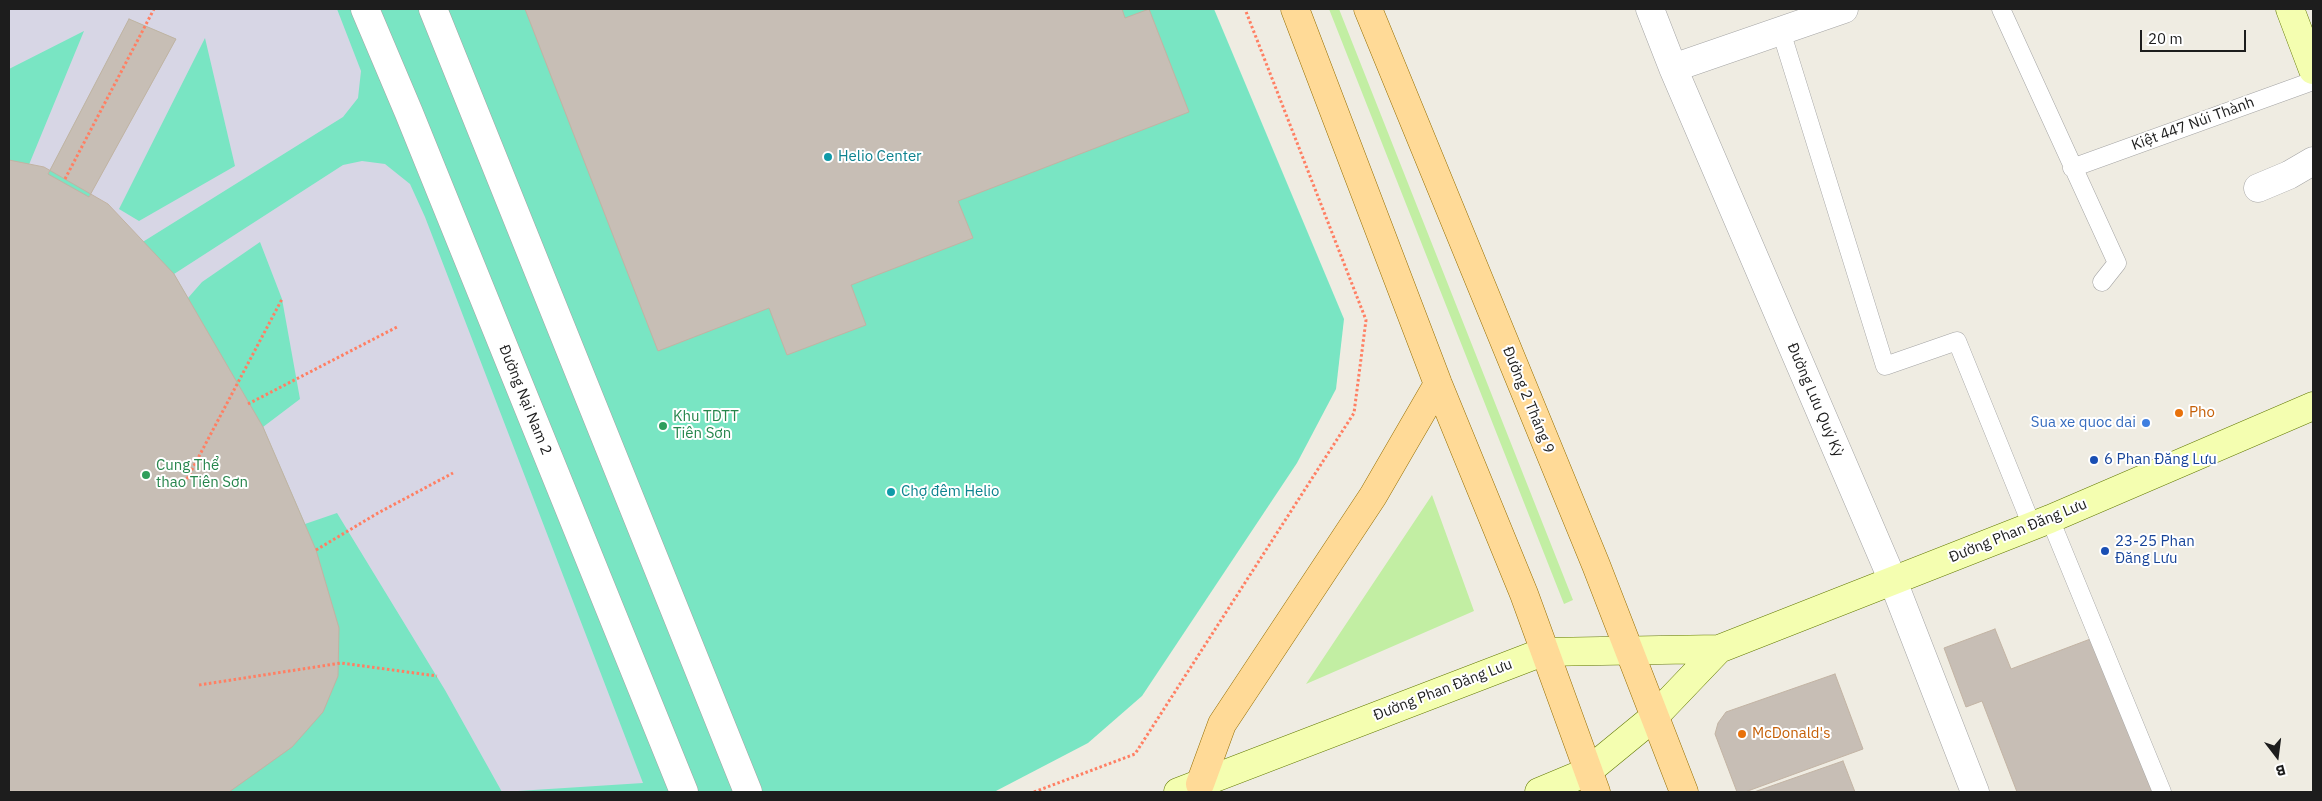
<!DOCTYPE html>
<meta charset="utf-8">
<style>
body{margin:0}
#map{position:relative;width:2322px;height:801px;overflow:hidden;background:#efece2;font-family:"IBM Plex Sans",sans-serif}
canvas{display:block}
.frame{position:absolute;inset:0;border:10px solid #1d1d1d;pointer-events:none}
.north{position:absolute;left:2252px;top:731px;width:50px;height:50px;-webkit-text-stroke:4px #fff;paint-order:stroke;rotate:165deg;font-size:14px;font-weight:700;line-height:20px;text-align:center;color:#1d1d1d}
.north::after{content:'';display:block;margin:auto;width:18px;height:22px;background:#1d1d1d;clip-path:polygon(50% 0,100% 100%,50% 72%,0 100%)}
.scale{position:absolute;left:2140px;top:30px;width:106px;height:22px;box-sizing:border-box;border:2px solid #1d1d1d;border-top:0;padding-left:6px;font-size:15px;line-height:18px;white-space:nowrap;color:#1d1d1d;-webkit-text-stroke:4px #fff;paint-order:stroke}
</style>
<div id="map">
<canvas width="2322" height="801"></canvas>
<div class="frame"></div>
<div class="north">B</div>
<div class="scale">20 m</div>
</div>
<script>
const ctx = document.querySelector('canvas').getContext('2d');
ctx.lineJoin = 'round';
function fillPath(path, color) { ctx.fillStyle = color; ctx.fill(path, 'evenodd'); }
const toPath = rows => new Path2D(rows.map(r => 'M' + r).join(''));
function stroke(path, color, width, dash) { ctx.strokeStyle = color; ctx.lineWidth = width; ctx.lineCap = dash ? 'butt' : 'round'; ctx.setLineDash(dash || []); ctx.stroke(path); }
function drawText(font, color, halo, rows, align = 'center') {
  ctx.font = font + ' "IBM Plex Sans",sans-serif'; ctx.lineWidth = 4; ctx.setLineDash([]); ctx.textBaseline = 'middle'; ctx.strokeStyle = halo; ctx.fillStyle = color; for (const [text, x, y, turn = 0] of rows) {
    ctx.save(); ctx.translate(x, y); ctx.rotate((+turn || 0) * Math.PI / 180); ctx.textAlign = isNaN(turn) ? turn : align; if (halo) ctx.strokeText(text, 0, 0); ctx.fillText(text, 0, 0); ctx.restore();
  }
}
fillPath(toPath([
 [1329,9,1339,9,1573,600,1564,604],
 [1432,495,1474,611,1306,684]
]), '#c2eea3');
fillPath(toPath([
 [9,9,1214,9,1344,319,1336,389,1297,463,1142,696,1088,743,994,792,9,792]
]), '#79e5c3');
fillPath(toPath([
 [9,9,337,9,361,71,358,98,343,117,133,248,86,202,176,39,129,19,48,174,28,167,84,31,9,69],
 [205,38,235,166,139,221,119,209],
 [362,161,385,164,410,184,425,217,643,783,502,792,445,690,337,513,305,524,263,427,300,399,282,299,260,242,202,282,188,298,174,274,343,165]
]), '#d7d6e5');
const building = toPath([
 [525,9,1122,9,1125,18,1149,9,1189,112,958,201,973,238,851,285,866,325,787,355,769,308,658,351,525,9],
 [129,19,176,39,89,197,48,174,129,19],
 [9,160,44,167,108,204,174,274,263,427,316,550,339,628,338,676,323,712,292,747,229,792,9,792,9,160],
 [1995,629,2011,669,2093,638,2152,792,2017,792,1982,701,1966,707,1944,648,1995,629],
 [1835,674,1863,749,1745,792,1737,792,1715,734,1718,723,1726,712,1835,674],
 [1843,761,1855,792,1754,792,1843,761]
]);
fillPath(building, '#c7beb5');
stroke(building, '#c2b3a3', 1);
const lane = toPath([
 [2001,9,2117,263,2102,282],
 [1781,31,1885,366,1957,341,2032,526],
 [2072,168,2313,81],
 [2050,519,2162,792]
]);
const street = toPath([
 [365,9,409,113,684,792],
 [433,9,748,792],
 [1650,9,1673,68,1893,581,1975,792],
 [1673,68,1844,9],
 [2258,188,2289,175,2313,161]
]);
const secondary = toPath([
 [2290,9,2313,70],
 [1178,792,1543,652,1719,649,2050,519,2313,406],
 [1539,792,1587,772,1654,717,1719,649]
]);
const primary = toPath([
 [1295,9,1438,384,1524,594,1596,792],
 [1368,9,1596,565,1684,792],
 [1200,784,1222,724,1373,496,1438,384]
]);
stroke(lane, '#a4a4a4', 19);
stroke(street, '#a4a4a4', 29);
stroke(secondary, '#617800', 29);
stroke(primary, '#966f00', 29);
stroke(toPath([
 [65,179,154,9],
 [248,404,397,327],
 [187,479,282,299],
 [316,550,378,513,453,473],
 [199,685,341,663,437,676],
 [1034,792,1135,754,1354,413,1366,320,1245,9]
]), '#ff7f63', 3, [2.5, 2.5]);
stroke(lane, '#fff', 18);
stroke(street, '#fff', 28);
stroke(secondary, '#f4feb0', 28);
stroke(primary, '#ffda97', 28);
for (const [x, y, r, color] of [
 [828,157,5,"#0f9aa8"],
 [2179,413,5,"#e8710a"],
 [2146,423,5,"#3f7fe0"],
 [663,426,5,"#2e9e5b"],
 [2094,460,5,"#1a4fb4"],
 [146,475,5,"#2e9e5b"],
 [891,492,5,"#0f9aa8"],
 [2105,551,5,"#1a4fb4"],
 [1742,734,5,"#e8710a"]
]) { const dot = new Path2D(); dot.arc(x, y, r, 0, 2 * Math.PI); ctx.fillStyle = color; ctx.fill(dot); stroke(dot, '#fff', 2); }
drawText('15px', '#1d1d1d', '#fff', [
 ["Kiệt 447 Núi Thành",2193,124,-20],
 ["Đường Nại Nam 2",525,400,68],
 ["Đường 2 Tháng 9",1528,400,68],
 ["Đường Lưu Quý Kỳ",1815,400,67],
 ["Đường Phan Đăng Lưu",2018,531,-22],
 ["Đường Phan Đăng Lưu",1443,690,-21]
]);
drawText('15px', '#0d838f', '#fff', [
 ["Helio Center",838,157],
 ["Chợ đêm Helio",901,492]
], 'left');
drawText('15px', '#c56008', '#fff', [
 ["Pho",2189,413],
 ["McDonald's",1752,734]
], 'left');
drawText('15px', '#27864d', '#fff', [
 ["Khu TDTT",673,417],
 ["Tiên Sơn",673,434],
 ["Cung Thể",156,466],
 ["thao Tiên Sơn",156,483]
], 'left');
drawText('15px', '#366cbe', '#fff', [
 ["Sua xe quoc dai",2136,423]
], 'right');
drawText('15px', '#164399', '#fff', [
 ["6 Phan Đăng Lưu",2104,460],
 ["23-25 Phan",2115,542],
 ["Đăng Lưu",2115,559]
], 'left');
</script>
